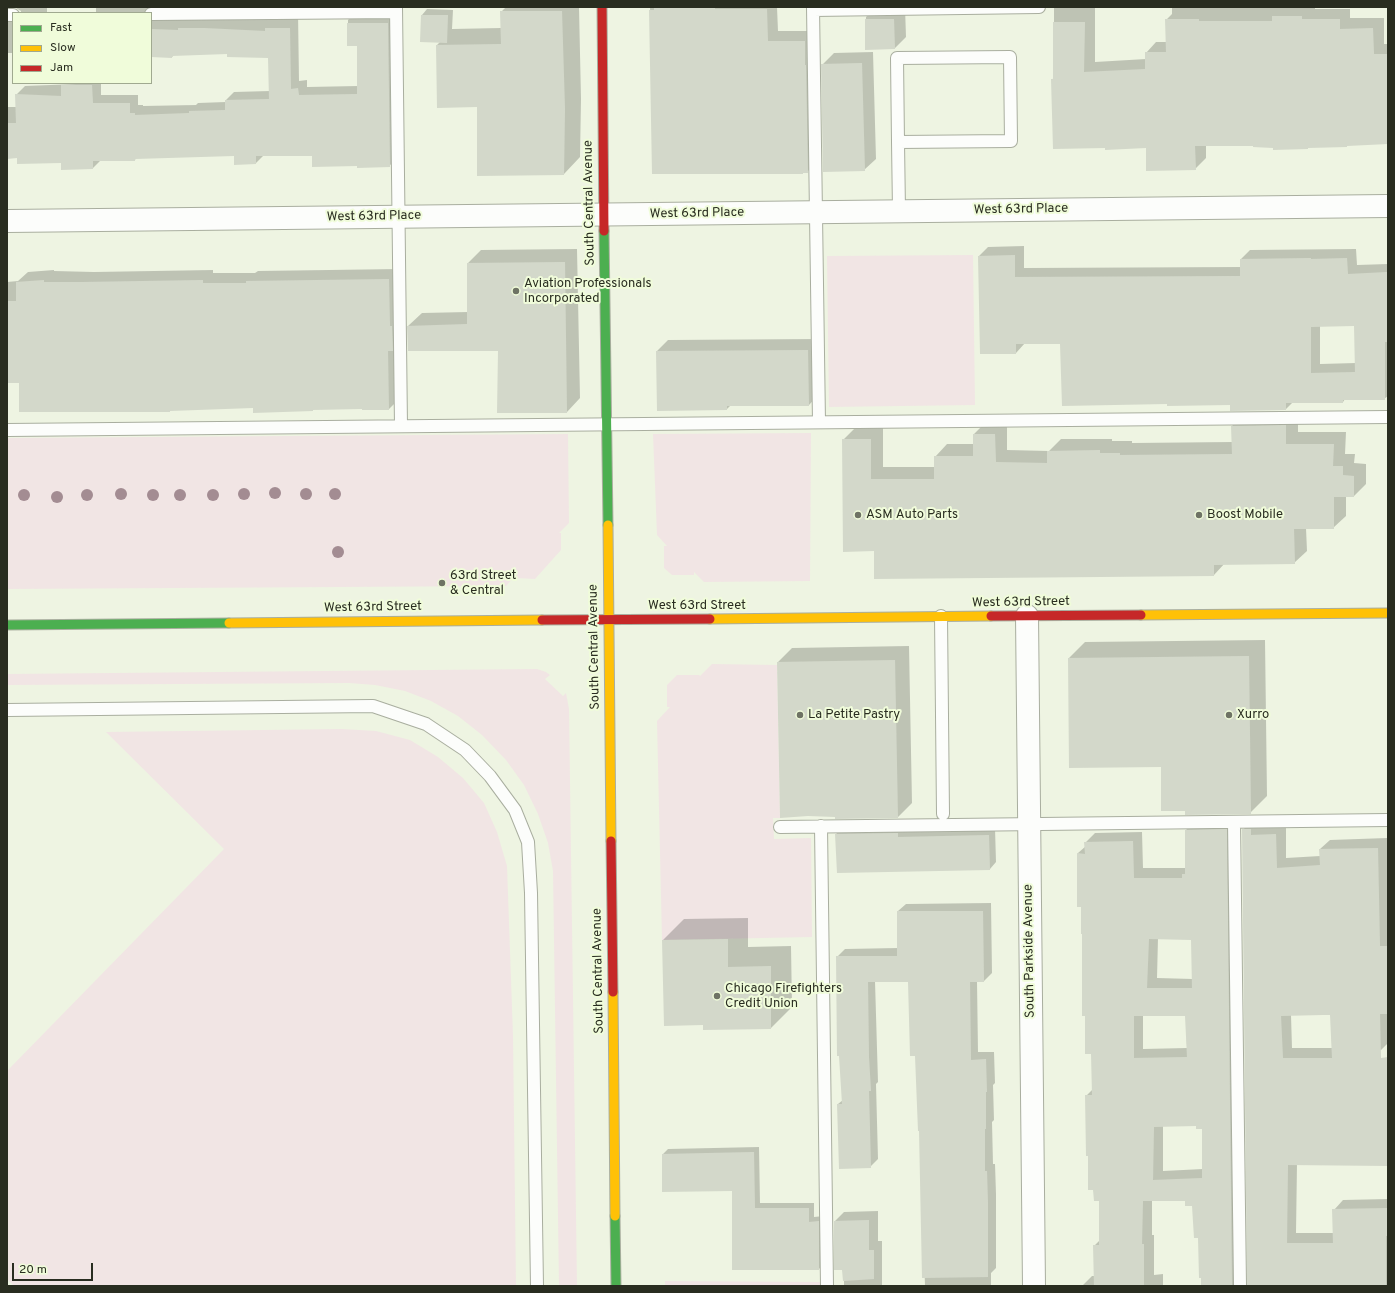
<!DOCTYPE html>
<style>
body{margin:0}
#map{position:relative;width:1395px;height:1293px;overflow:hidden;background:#eef4e2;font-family:Overpass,sans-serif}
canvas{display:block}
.frame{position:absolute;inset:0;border:8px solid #292d20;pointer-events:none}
.legend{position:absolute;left:12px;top:12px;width:140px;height:72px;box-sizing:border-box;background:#f0fcda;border:1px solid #a0a990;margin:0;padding:5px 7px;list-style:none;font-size:12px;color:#292d20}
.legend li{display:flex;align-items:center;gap:8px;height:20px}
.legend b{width:20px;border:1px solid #a0a990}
.scale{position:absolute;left:12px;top:1263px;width:81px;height:18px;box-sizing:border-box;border:2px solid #292d20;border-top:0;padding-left:5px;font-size:12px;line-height:14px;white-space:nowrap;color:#292d20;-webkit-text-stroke:3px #f0fcda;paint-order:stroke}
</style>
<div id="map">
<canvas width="1395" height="1293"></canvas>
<div class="frame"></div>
<ul class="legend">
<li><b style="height:5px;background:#4caf50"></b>Fast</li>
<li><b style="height:5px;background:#ffc107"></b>Slow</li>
<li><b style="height:5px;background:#c62828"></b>Jam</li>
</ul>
<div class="scale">20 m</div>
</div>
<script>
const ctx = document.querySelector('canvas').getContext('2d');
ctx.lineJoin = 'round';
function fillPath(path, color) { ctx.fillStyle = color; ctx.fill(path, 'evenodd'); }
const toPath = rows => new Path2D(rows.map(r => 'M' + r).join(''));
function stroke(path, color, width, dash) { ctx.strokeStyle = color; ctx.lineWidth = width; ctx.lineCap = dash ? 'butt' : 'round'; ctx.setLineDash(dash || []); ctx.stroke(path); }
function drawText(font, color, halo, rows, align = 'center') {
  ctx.font = font + ' Overpass,sans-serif'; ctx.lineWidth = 4; ctx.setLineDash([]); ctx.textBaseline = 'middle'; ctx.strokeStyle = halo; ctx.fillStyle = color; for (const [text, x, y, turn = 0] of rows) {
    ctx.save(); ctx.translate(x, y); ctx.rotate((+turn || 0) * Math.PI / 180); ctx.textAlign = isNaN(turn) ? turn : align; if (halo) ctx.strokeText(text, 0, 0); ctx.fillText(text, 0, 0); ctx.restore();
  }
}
fillPath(toPath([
 [973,255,975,405,829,407,827,256],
 [811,433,810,581,704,582,694,572,694,575,672,575,664,568,664,546,667,546,657,535,653,434],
 [568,434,569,523,559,533,561,533,561,550,535,579,516,578,515,576,506,586,7,589,7,438],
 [712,664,777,665,780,818,773,818,774,839,811,838,812,937,662,940,657,721,670,707,667,707,667,685,677,675,699,675,700,676],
 [537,669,546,672,550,675,545,679,563,696,566,693,569,709,577,1286,559,1286,553,871,548,843,538,814,524,785,506,760,482,735,458,716,431,701,405,691,375,685,349,683,7,685,7,674],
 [342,729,376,731,410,740,438,757,463,778,484,803,497,832,507,866,513,1036,516,1286,14,1286,7,1279,7,1071,224,849,106,732],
 [665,1281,821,1282,821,1286,665,1286]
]), '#f1e5e4');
fillPath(toPath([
 [7,7,8,7,8,10,13,13,13,53,7,53],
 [14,7,47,7,47,13,21,13,21,11],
 [96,7,152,7,153,10,298,12,299,81,307,80,307,87,358,86,358,45,348,45,348,20,356,12,396,15,398,158,389,166,358,165,313,155,264,155,256,163,235,155,136,158,135,160,101,160,93,168,62,162,18,157,7,157,7,107,16,107,16,95,25,86,101,83,101,95,138,95,138,105,143,105,143,106,196,105,198,103,226,102,226,100,234,92,270,91,269,57,228,53,174,55,172,57,151,56,151,13,96,13],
 [506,7,579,7,581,99,580,157,564,174,478,106,438,107,437,45,441,41,421,41,422,15,427,9,453,10,452,29,501,28,501,12],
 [650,7,777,7,778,31,815,31,818,161,807,172,653,173],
 [876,7,905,7,906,37,895,48,866,49,866,17],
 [1054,7,1095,7,1095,62,1146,59,1146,53,1156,42,1167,42,1166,20,1172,14,1172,7,1315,7,1315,9,1350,9,1350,18,1384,18,1384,44,1388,44,1388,143,1310,147,1308,148,1254,145,1206,145,1206,158,1195,169,1146,147,1106,147,1052,80,1054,77],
 [873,52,876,159,864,170,822,65,834,53],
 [1024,246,1024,268,1241,267,1241,259,1250,250,1356,249,1357,265,1388,264,1388,396,1384,399,1345,399,1343,402,1293,402,1286,409,1231,404,1168,403,1061,343,1025,343,1016,353,979,256,988,247],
 [1355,325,1356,363,1320,364,1320,326],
 [577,249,580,398,567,412,499,350,408,326,422,313,468,312,468,263,481,250],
 [399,269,399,399,389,409,362,408,254,407,20,382,7,382,7,282,18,281,28,272,54,270,54,271,94,272,213,270,213,273,255,273,258,271],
 [819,339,820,393,809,405,731,405,727,409,658,410,657,351,668,340],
 [1244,414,1298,414,1298,432,1346,432,1345,454,1355,454,1354,463,1366,464,1366,484,1354,496,1346,496,1346,516,1333,528,1306,528,1307,551,1294,563,1225,563,1214,575,875,550,843,440,856,427,883,427,883,467,935,467,935,457,947,444,974,444,974,434,986,422,1007,422,1007,450,1049,451,1061,439,1112,439,1112,441,1132,441,1132,443,1232,442,1232,426],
 [1265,640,1267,796,1250,813,1186,810,1162,766,1069,658,1085,642],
 [909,646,912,803,898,817,778,662,792,648],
 [1196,820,1236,820,1243,1280,1247,1283,1248,1283,1243,830,1252,820,1286,825,1286,858,1320,856,1320,849,1330,840,1387,838,1388,1043,1381,1050,1378,1050,1388,1080,1388,1165,1297,1164,1296,1233,1334,1233,1334,1210,1343,1200,1388,1199,1388,1286,1202,1286,1199,1237,1193,1205,1186,1200,1152,1200,1152,1235,1154,1235,1154,1275,1163,1274,1163,1286,1082,1286,1092,1276,1095,1276,1094,1246,1100,1240,1100,1200,1086,1096,1093,1089,1092,1053,1086,1015,1082,906,1078,853,1086,846,1085,843,1095,833,1142,832,1143,868,1186,868,1186,830],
 [1158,938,1192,939,1193,979,1157,978],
 [1331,1014,1332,1048,1292,1048,1291,1015],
 [1143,1015,1186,1015,1187,1048,1143,1049],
 [1197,1125,1203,1128,1203,1169,1163,1171,1163,1126],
 [843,828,995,828,996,862,990,869,836,834],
 [991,903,992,973,984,981,977,981,978,1052,994,1052,995,1083,993,1085,994,1120,992,1122,993,1164,995,1164,996,1194,996,1268,991,1273,991,1286,925,1286,920,1130,916,1055,909,981,875,981,878,1082,876,1084,878,1159,870,1167,838,1104,843,1100,837,957,845,949,898,948,898,911,906,904],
 [748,918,748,947,791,946,792,1007,771,1028,704,1029,704,1024,663,940,684,919],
 [759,1147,760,1203,814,1203,814,1217,824,1216,824,1263,819,1269,733,1190,663,1154,668,1149],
 [878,1211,878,1241,882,1241,882,1286,844,1286,844,1269,835,1221,844,1212]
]), '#0003');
fillPath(toPath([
 [654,7,715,7,715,9,767,9,768,41,805,41,805,65,806,65,808,173,803,173,803,174,652,174,649,10,654,10],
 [500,11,562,11,565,109,564,175,477,176,477,107,437,108,436,45,501,44],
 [421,15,448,15,447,43,420,42],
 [1272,16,1302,16,1302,19,1340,19,1340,29,1373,28,1374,54,1388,54,1388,144,1347,146,1347,147,1308,148,1308,149,1273,150,1273,148,1253,147,1253,146,1195,146,1196,170,1146,171,1146,148,1105,150,1105,148,1053,149,1051,79,1053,79,1053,22,1085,22,1084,72,1145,69,1145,52,1166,52,1165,19,1199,19,1199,21,1272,21],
 [865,19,894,19,895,49,865,50],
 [347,23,388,23,390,167,357,168,357,166,312,167,312,156,256,156,256,164,234,165,234,156,135,159,135,161,93,161,93,169,61,170,61,163,17,164,17,158,7,159,7,123,16,123,15,94,61,96,61,85,92,85,93,103,130,103,130,113,135,113,135,115,189,113,189,111,225,110,225,100,269,99,268,58,227,57,227,54,172,56,172,58,151,57,151,29,178,30,178,28,204,28,265,31,265,28,290,28,291,89,298,88,299,95,357,94,357,46,347,46],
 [862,63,865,171,823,172,821,64],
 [1015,255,1015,277,1240,276,1240,259,1311,258,1311,259,1347,258,1348,274,1387,272,1388,342,1385,342,1385,400,1343,400,1343,403,1286,403,1286,410,1230,411,1230,405,1167,406,1167,404,1062,406,1060,344,1016,344,1016,354,980,354,978,256],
 [1354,326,1355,372,1311,373,1311,327],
 [565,262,567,413,497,413,498,351,408,351,407,326,467,324,467,263],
 [389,279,390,326,392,326,393,351,388,351,389,410,362,410,362,409,313,410,313,411,253,413,253,408,170,411,170,412,19,412,19,383,7,383,7,301,16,301,16,282,44,280,44,282,83,282,203,280,203,283,246,283,246,281],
 [808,350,809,406,727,406,727,410,657,411,656,351],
 [1286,425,1286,444,1334,444,1333,466,1343,466,1343,475,1354,476,1354,497,1334,497,1334,529,1294,529,1295,564,1214,565,1214,576,874,579,874,551,843,552,842,439,871,439,871,479,934,479,934,456,973,456,973,434,995,434,996,462,1047,463,1047,451,1100,450,1100,453,1120,453,1120,455,1232,454,1231,426],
 [1249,656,1251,814,1185,815,1185,811,1161,811,1161,767,1069,768,1068,658],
 [895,660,898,818,835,819,835,817,808,816,780,818,777,662],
 [1227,829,1232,1286,1201,1286,1201,1278,1199,1278,1198,1238,1194,1238,1192,1206,1185,1206,1185,1201,1143,1201,1142,1244,1144,1244,1144,1286,1094,1286,1093,1245,1099,1245,1099,1201,1094,1201,1093,1190,1088,1190,1088,1156,1086,1156,1085,1095,1092,1095,1091,1054,1085,1054,1085,1016,1082,1016,1082,934,1081,934,1081,907,1077,907,1077,853,1085,854,1084,842,1133,841,1134,878,1182,878,1182,874,1185,874,1185,830],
 [1149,939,1191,940,1192,988,1147,988],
 [1134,1016,1185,1016,1187,1057,1134,1058],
 [1196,1126,1196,1129,1202,1129,1202,1178,1153,1180,1154,1127],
 [1242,829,1251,829,1251,835,1276,834,1277,868,1320,865,1319,849,1378,848,1380,946,1388,946,1388,1014,1380,1014,1381,1058,1388,1057,1388,1166,1288,1165,1287,1243,1333,1243,1332,1209,1388,1208,1388,1236,1386,1236,1386,1286,1247,1286],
 [1323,1015,1330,1015,1332,1058,1283,1058,1281,1016],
 [898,833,898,837,989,835,990,870,837,873,835,834],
 [897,911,983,911,984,982,970,982,971,1060,986,1059,987,1092,986,1092,986,1129,985,1129,985,1171,987,1171,988,1203,988,1277,922,1278,919,1131,918,1131,915,1056,910,1056,908,982,868,982,869,1057,871,1091,869,1091,871,1168,839,1169,837,1104,842,1104,839,1056,837,1056,836,956,897,956],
 [728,939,728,967,771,966,771,1029,703,1030,703,1025,664,1026,662,940],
 [754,1152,755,1208,809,1208,809,1222,819,1221,819,1270,732,1270,732,1191,662,1192,662,1154],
 [869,1220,869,1250,874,1250,874,1279,843,1281,842,1270,834,1270,834,1221]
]), '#d3d8ca');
const lane = toPath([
 [396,7,401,426],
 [813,7,819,422],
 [813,10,1039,7],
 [151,14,396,12],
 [7,15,13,15],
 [898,142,1011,141,1010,57,897,58,898,142,899,211],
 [7,430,1388,417],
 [941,616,943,814],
 [7,710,373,706,426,724,465,750,490,776,515,810,528,842,531,893,537,1286],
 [1234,822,1240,1286],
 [821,826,827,1286],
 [780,827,1388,820]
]);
const street = toPath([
 [7,221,1388,206],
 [1027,616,1034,1286]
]);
const fast = toPath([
 [604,231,608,525],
 [7,625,229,623],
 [615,1216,616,1286]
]);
const slow = toPath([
 [608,525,611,841],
 [1141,615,1388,613],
 [710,619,991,616],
 [229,623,542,620],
 [613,992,615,1216]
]);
const jam = toPath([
 [602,7,604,231],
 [991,616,1141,615],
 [542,620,710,619],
 [611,841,613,992]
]);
stroke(lane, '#a9ae9f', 14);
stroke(street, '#a9ae9f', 24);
stroke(fast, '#a9ae9f', 11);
stroke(slow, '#a9ae9f', 11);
stroke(jam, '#a9ae9f', 11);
stroke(lane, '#fcfdfb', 12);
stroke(street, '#fcfdfb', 22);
stroke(fast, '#4caf50', 9);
stroke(slow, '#ffc107', 9);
stroke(jam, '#c62828', 9);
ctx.fillStyle = '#a38c92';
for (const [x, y] of [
 [275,493],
 [121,494],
 [244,494],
 [306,494],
 [335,494],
 [24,495],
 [87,495],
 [153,495],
 [180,495],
 [213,495],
 [57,497],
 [338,552]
]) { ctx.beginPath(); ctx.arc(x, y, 6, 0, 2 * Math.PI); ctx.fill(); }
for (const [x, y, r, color] of [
 [516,291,4,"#6e7364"],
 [858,515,4,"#6e7364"],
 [1199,515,4,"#6e7364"],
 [442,583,4,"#6e7364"],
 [800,715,4,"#6e7364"],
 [1229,715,4,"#6e7364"],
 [717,996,4,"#6e7364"]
]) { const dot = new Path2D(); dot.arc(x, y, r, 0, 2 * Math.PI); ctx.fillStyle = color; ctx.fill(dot); stroke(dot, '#f0fcda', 1.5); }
drawText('13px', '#292d20', '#f0fcda', [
 ["South Central Avenue",590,203,-91],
 ["West 63rd Place",1021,210,-1],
 ["West 63rd Place",697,214,-1],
 ["West 63rd Place",374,217,-1],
 ["West 63rd Street",1021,603,-1],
 ["West 63rd Street",697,606],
 ["West 63rd Street",373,608,-1],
 ["South Central Avenue",595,647,-91],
 ["South Parkside Avenue",1030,951,-91],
 ["South Central Avenue",599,971,-91]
]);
drawText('13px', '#292d20', '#f0fcda', [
 ["Aviation Professionals",524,284],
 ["Incorporated",524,299],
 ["ASM Auto Parts",866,515],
 ["Boost Mobile",1207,515],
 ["63rd Street",450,576],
 ["& Central",450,591],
 ["La Petite Pastry",808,715],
 ["Xurro",1237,715],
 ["Chicago Firefighters",725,989],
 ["Credit Union",725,1004]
], 'left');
</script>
